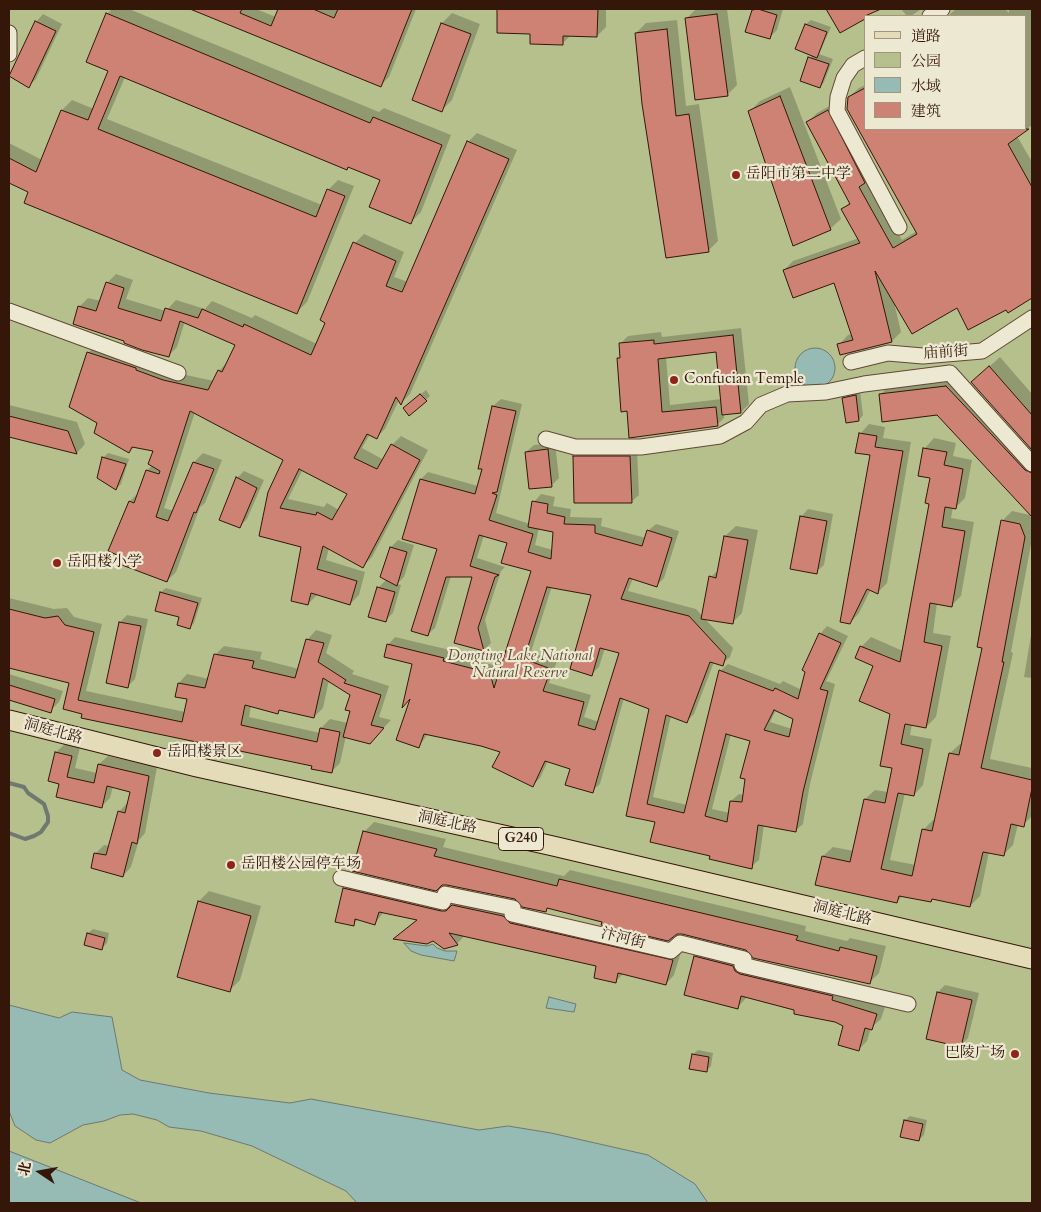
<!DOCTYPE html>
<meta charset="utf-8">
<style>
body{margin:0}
#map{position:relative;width:1041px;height:1212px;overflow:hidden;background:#e4dbb8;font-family:Cardo,"Noto Serif SC",serif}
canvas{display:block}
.frame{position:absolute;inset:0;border:10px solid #35170a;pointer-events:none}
.legend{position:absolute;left:864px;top:15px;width:162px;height:115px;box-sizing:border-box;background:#ede8d1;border:1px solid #a39481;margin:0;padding:6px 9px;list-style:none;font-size:15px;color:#35170a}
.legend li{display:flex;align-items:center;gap:10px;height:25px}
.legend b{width:25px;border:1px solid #a39481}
.north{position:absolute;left:15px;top:1147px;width:50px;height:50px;-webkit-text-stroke:4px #ede8d1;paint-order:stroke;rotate:282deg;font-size:14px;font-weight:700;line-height:20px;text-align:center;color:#35170a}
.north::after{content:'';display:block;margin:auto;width:18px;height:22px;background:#35170a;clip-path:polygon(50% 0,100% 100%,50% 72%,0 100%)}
</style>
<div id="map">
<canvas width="1041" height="1212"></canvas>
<div class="frame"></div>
<ul class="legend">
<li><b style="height:6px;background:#e4dbb8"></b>道路</li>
<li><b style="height:14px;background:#b6c08d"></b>公园</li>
<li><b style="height:14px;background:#96bab4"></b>水域</li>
<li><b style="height:14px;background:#cd8274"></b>建筑</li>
</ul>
<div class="north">北</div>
</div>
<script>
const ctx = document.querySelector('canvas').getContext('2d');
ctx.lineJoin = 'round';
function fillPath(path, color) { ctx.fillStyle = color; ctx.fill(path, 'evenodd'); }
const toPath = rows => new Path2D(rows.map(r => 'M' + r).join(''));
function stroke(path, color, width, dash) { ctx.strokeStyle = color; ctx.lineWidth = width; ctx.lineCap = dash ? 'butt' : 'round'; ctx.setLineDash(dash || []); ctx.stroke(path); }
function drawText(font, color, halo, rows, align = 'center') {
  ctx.font = font + ' Cardo,"Noto Serif SC",serif'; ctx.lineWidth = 4.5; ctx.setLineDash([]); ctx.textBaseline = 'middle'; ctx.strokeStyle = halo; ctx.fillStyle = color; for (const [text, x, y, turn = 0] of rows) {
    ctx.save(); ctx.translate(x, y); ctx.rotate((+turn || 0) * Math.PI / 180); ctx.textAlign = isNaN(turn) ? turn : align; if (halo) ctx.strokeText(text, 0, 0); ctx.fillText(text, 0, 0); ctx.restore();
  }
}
fillPath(toPath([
 [9,9,1032,9,1032,1203,9,1203],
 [865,16,1025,16,1025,129,865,129]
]), '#b6c08d');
const water = toPath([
 '795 368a20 20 0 1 1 40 0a20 20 0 1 1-40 0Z',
 [404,943,427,946,433,944,437,948,445,951,457,951,455,958,454,961,421,955,411,951,404,943],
 [549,997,576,1004,574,1012,546,1008,549,997],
 [9,1005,59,1018,72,1012,112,1017,122,1070,140,1080,209,1093,290,1103,311,1099,479,1130,508,1126,551,1133,648,1155,695,1184,708,1203,357,1203,346,1191,252,1146,201,1131,169,1127,157,1120,133,1114,120,1115,104,1121,83,1125,50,1143,36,1140,15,1126,9,1111,9,1005],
 [9,1151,65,1173,141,1203,9,1203,9,1151]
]);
fillPath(water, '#96bab4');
stroke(water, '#6f7970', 1);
fillPath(toPath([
 [112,9,129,9,379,112,384,108,451,135,421,212,411,222,381,179,125,77,107,119,322,205,328,190,338,180,354,186,307,302,297,312,9,182,9,143,42,160,62,110,72,100,94,109,109,70,107,14],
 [211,9,256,9,276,17,279,9,416,9,389,77,381,85,209,15],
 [499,9,606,9,606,27,597,36,571,35,563,43,531,33,498,32],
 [696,9,727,9,737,85,727,95,686,19],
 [754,9,783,9,777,30,769,38,753,10],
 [827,9,879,9,840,31],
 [901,9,921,9,911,16,907,16],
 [956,9,1005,9,1009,13,1009,9,1032,9,1032,125,1017,136,1032,162,1032,250,1018,231,1014,233,1032,260,1032,296,1009,312,1007,309,894,302,901,332,892,341,839,345,848,335,853,334,835,282,784,270,793,261,859,238,843,209,850,202,808,122,817,113,837,102,868,179,902,240,917,231,848,109,849,97,859,88,865,85,865,129,1025,129,1025,16,948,16],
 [452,13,480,24,452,100,442,110,413,100,442,23],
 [43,14,62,24,36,79,29,86,10,77,36,22],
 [677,20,686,106,699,104,718,241,708,251,636,33,646,23],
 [811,20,831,27,819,54,833,59,824,82,820,87,801,80,812,55,797,49,806,24],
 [790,87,841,219,830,229,750,111,760,101],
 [477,133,517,150,410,394,401,403,399,400,385,429,376,438,370,434,362,448,384,460,392,445,401,436,428,450,372,557,363,566,329,548,326,560,365,572,359,595,350,604,318,594,308,604,303,546,260,535,285,460,195,412,164,508,174,511,194,462,203,453,222,460,205,503,200,507,176,572,167,581,110,550,130,501,139,492,147,470,153,465,154,450,135,446,129,452,98,423,88,353,97,344,172,372,214,381,219,371,228,361,236,344,185,321,177,347,168,356,126,340,79,307,88,298,101,301,107,283,116,274,133,280,126,299,166,311,176,300,205,309,212,301,252,318,255,315,317,344,355,243,364,234,404,252,394,277,408,282,468,142],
 [303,469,348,493,339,510,327,503,324,507,288,499],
 [741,328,749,404,741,412,724,414,724,418,716,426,628,410,619,359,621,356,620,344,628,336,661,332,662,337],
 [717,351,722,399,670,405,666,357],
 [1000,357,1032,394,1032,448,972,382],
 [957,376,1032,457,1032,515,938,414,881,394,891,384],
 [426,390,430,396,426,400,410,403],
 [860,391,863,415,859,420,843,399,848,394],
 [501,399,522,404,496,513,530,524,534,502,541,494,555,497,553,506,571,509,570,517,602,518,601,526,646,538,648,531,656,524,679,531,664,578,657,585,633,578,628,591,696,609,703,617,711,577,720,568,725,536,736,526,758,530,742,613,732,623,704,618,733,648,730,657,722,664,714,662,694,714,686,722,671,716,653,797,687,805,720,671,728,664,780,684,783,681,802,690,820,634,827,626,848,636,826,681,835,684,810,784,803,824,795,831,764,825,759,860,751,867,711,855,656,821,627,815,651,708,624,698,600,784,592,791,571,768,548,761,540,778,533,785,501,751,451,738,449,740,428,734,419,746,412,696,414,663,388,645,395,637,450,650,450,654,497,666,499,675,533,570,508,542,484,535,477,558,505,567,501,571,485,620,491,643,484,650,456,642,473,576,451,576,435,628,427,635,439,548,421,479,428,472,478,486,493,406],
 [539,528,554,530,553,550,535,545],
 [552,586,593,594,592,674,599,667,605,648,620,652,599,722,584,717,591,695,549,683,557,661,531,652],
 [776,710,795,719,792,729,770,722],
 [731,734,751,740,744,795,739,794,731,801,730,813,712,809],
 [9,405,77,422,85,444,77,453,9,436],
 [869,424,885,427,883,438,911,442,887,583,878,592,871,589,859,613,850,623,871,454,860,434],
 [934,438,956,443,953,456,972,460,965,498,955,508,953,507,951,518,974,522,961,596,951,606,937,603,933,633,951,636,936,717,926,727,912,724,910,735,932,739,923,785,914,795,905,793,890,860,916,865,923,830,933,820,935,820,950,753,960,744,963,744,984,647,1002,521,1012,511,1030,515,1032,521,1032,539,1011,652,1013,653,990,759,1032,768,1032,816,1023,825,1018,824,1013,845,1003,855,989,852,980,896,970,906,933,898,930,901,903,895,897,902,823,856,833,847,854,851,865,799,875,790,888,792,893,767,891,713,875,665,861,647,871,637,903,651,931,503,931,477,920,475,925,448],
 [882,654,906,664,905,666,882,657],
 [555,443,559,478,551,486,526,452,534,445],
 [582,449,637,449,639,495,631,502,575,457],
 [108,453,129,459,121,484,116,489,103,458],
 [244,471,264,480,247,519,240,526,237,478],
 [808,509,833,514,824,565,816,572,801,517],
 [398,540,414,545,404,577,397,584,401,585,393,613,385,621,378,588,387,579,391,547],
 [166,588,202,598,194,623,190,627,161,592],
 [9,598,54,609,67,608,74,617,102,624,86,691,185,712,188,698,179,683,187,674,209,679,215,655,224,646,262,652,260,659,299,669,308,639,316,630,332,635,326,653,354,671,352,674,389,686,379,717,391,720,379,733,346,736,340,763,331,772,314,765,64,708,71,682,9,667],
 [329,680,351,695,348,723,330,719,321,728,320,733,249,717,251,706,278,712,281,709,314,717,323,708],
 [127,615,148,619,135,679,128,686,120,622],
 [1032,629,1032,678,1024,677],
 [9,674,63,691,59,702,50,711,13,700,9,702],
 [65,744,80,747,75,768,97,773,99,764,108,756,157,767,145,833,139,840,131,867,123,876,95,854,104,845,110,846,119,812,127,803,132,791,113,786,110,798,102,806,61,783,56,752],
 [374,822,446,839,443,847,564,876,570,870,806,926,805,931,847,941,850,938,886,946,879,973,869,983,682,933,604,921,549,907,545,911,364,832],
 [353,880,450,903,681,952,674,975,666,984,624,973,615,982,598,965,465,935,457,944,433,939,396,938,418,919,384,912,375,923,359,919,353,924,344,889],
 [209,891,261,906,240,980,230,990,199,901],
 [93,929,109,933,107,943,102,948,88,933],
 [704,948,886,1004,881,1019,871,1028,867,1041,858,1050,845,1026,835,1021,747,997,737,1008,695,957],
 [945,985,979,993,968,1038,961,1046,927,1038,938,992],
 [698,1050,713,1053,711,1066,706,1071,693,1054],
 [910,1116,927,1120,924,1135,919,1140,905,1120]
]), '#0003');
stroke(toPath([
 [9,783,24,787,28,793,44,804,48,816,48,822,41,832,34,836,25,839,9,833]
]), '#6f7970', 4);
const building = toPath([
 [190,9,242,9,240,13,271,26,278,9,313,9,334,18,338,9,412,9,381,87,190,9],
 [497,9,598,9,597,37,563,36,563,45,530,44,530,34,497,33,497,9],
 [758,9,777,15,770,39,745,32,752,10,758,9],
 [826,9,881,9,865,16,865,19,840,33,826,9],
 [106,13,370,123,373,117,442,145,411,224,369,207,380,180,348,167,347,170,120,76,98,129,316,217,327,189,345,196,297,314,24,203,28,192,9,183,9,158,36,172,61,110,88,120,108,71,86,62,106,13],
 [717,14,728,96,695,100,685,18,717,14],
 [35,21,56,31,29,88,9,76,35,21],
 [441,23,471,34,442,112,412,100,441,23],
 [805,24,827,32,817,58,795,49,805,24],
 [667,29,676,116,689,114,709,252,666,258,642,104,635,33,667,29],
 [808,57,829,64,820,88,800,81,808,57],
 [865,88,865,129,1029,129,1008,144,1032,187,1032,298,1008,313,1006,310,968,330,957,308,912,334,875,271,892,342,840,355,837,344,853,340,834,283,793,298,783,270,860,243,841,209,850,204,806,122,828,110,865,183,859,187,893,248,917,234,847,109,848,97,865,88],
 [780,96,831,230,793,246,748,111,780,96],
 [467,141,509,159,401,405,396,397,377,439,367,434,354,458,377,469,391,444,420,460,363,568,323,546,317,569,357,581,350,605,311,593,308,605,291,601,301,547,259,536,268,492,283,460,190,411,156,517,168,521,193,462,214,469,196,513,194,512,167,582,114,562,117,555,108,551,129,501,134,503,146,470,159,474,160,471,148,464,153,451,132,447,129,453,94,433,97,423,69,407,87,352,136,368,136,370,163,380,208,390,218,370,222,372,235,345,180,321,169,357,142,350,124,343,124,341,73,324,78,306,96,311,106,282,124,288,118,308,161,321,165,308,198,318,202,309,243,327,244,324,311,355,325,323,320,320,353,242,396,261,386,286,402,292,467,141],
 [299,469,347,494,332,520,317,512,316,515,280,508,299,469],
 [733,335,741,413,722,415,716,352,658,359,662,412,716,407,718,426,629,438,627,411,621,412,617,358,620,358,619,343,654,340,654,344,733,335],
 [989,366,1032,415,1032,450,971,382,989,366],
 [946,386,1025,470,1032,473,1032,517,937,415,882,422,879,394,946,386],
 [420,394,427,401,409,416,403,408,420,394],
 [856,395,859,421,846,423,842,398,856,395],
 [492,406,516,411,497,492,492,493,497,495,489,520,533,534,528,552,551,559,553,532,528,527,532,501,548,504,547,513,565,517,564,524,595,525,595,533,642,546,647,530,672,538,657,587,629,578,621,599,689,616,726,656,723,666,710,662,687,723,666,715,647,804,684,813,719,670,773,691,775,688,798,699,805,672,802,670,819,633,841,643,820,689,828,691,803,792,796,832,758,825,752,869,709,859,710,856,650,842,655,822,626,816,649,709,631,702,620,698,593,793,565,785,570,769,545,761,533,787,492,767,500,752,481,746,424,734,419,748,396,740,410,699,402,708,412,664,384,657,387,644,444,658,443,661,490,673,494,688,531,571,501,563,507,543,479,535,470,566,499,575,495,577,478,628,484,651,454,643,472,577,446,577,428,636,411,631,437,549,402,539,420,479,475,494,482,469,478,469,492,406],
 [547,587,591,595,570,669,592,676,600,648,619,653,595,730,578,725,584,702,543,691,551,669,524,659,547,587],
 [774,710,793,719,789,737,764,730,774,710],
 [726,734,750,741,740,778,745,779,742,802,730,801,727,822,705,816,726,734],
 [9,416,68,431,77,454,9,437,9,416],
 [859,433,877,436,875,447,903,451,878,594,867,589,850,624,840,622,870,455,855,453,859,433],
 [923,448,947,452,944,465,963,469,956,509,945,507,942,527,965,531,952,607,930,603,924,642,942,646,926,728,905,724,901,744,923,749,914,796,898,793,881,869,912,876,922,829,932,831,949,753,959,755,982,648,977,647,1001,520,1020,524,1025,537,1002,662,1004,662,981,768,1032,780,1032,788,1024,827,1011,824,1004,856,983,852,970,907,932,899,931,902,899,896,897,903,815,885,822,856,850,862,864,799,885,803,892,768,880,766,890,714,859,701,873,666,855,658,860,646,900,662,929,504,925,503,930,478,918,476,923,448],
 [548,449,552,487,529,489,525,452,548,449],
 [573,456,630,456,632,503,574,503,573,456],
 [102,457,126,464,116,490,97,478,102,457],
 [236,477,257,488,240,528,219,520,236,477],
 [800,516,827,521,817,574,790,569,800,516],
 [724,536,748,540,733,624,701,619,709,576,716,578,724,536],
 [390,547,407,552,397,586,380,577,390,547],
 [377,587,395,592,386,622,368,617,377,587],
 [160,592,198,603,190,629,177,625,179,617,155,611,160,592],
 [9,609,45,618,58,616,65,625,94,632,78,700,182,722,187,699,175,697,178,683,205,688,214,654,254,661,252,668,295,678,306,639,324,643,318,662,346,680,344,683,381,695,371,725,384,728,370,744,343,737,350,711,345,710,350,695,323,678,314,718,279,710,278,714,245,705,241,725,317,742,320,728,340,732,332,773,311,769,312,766,81,718,82,714,63,709,69,683,9,668,9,609],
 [119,622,141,626,128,688,106,683,119,622],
 [9,685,55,699,51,713,9,700,9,685],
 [55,752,72,756,67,777,94,783,98,764,149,776,137,844,132,842,123,877,91,868,94,853,106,855,118,811,125,813,130,792,107,786,102,808,56,797,59,784,48,781,55,752],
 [363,831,437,849,434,856,557,886,559,879,798,936,796,940,839,951,840,947,877,956,870,984,753,958,746,950,682,934,677,934,668,941,601,925,602,922,547,908,546,912,522,907,515,899,447,885,442,885,436,891,352,871,363,831],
 [343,888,441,911,446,911,452,905,503,916,510,923,673,960,666,985,618,973,616,983,594,978,596,966,449,933,458,945,444,949,433,941,427,944,393,939,417,920,379,912,375,925,355,919,354,926,335,922,343,888],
 [198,901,251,916,230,992,177,977,198,901],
 [87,933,105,938,102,950,84,945,87,933],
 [694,956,733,966,735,971,740,974,833,996,832,1000,877,1014,872,1030,865,1028,859,1051,838,1045,843,1026,835,1022,794,1014,794,1010,741,996,738,1009,684,995,694,956],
 [937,992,972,1000,961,1047,926,1039,937,992],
 [692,1054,709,1057,707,1072,689,1069,692,1054],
 [904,1120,923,1124,919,1141,900,1137,904,1120]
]);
fillPath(building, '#cd8274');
stroke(building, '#35170a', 1);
const minor = toPath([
 [930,16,942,9],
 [9,33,9,54],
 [865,58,853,65,844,78,838,97,837,111,899,227],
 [9,311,178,373],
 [851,362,888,353,923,356,982,351,1032,318],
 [546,439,575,447,641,447,720,436,746,422,761,405,787,394,826,392,864,384,950,373,1032,464],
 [341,878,443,902,445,894,513,908,512,914,671,951,680,943,744,959,742,965,908,1004]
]);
const major = toPath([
 [9,720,197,767,553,846,1032,959]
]);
stroke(minor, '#614836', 17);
stroke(major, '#35170a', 21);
stroke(minor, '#ede8d1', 15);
stroke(major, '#e4dbb8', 19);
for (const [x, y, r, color] of [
 [736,175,5,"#8f2418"],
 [674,380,5,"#8f2418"],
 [57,563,5,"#8f2418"],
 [157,753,5,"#8f2418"],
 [231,865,5,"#8f2418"],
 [1015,1054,5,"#8f2418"]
]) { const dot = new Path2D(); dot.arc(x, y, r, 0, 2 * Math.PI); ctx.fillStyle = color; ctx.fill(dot); stroke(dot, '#ede8d1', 2); }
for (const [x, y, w] of [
 [521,839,45]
]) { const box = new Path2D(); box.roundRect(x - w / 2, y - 11.5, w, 23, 4); ctx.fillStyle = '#ede8d1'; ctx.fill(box); stroke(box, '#35170a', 1); }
drawText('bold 14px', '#35170a', null, [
 ["G240",521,839]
]);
drawText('15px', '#35170a', '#ede8d1', [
 ["岳阳市第二中学",746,175],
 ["Confucian Temple",684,380],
 ["岳阳楼小学",67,563],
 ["岳阳楼景区",167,753],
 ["岳阳楼公园停车场",241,865],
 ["巴陵广场",1005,1054,"right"]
], 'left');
drawText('15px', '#35170a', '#ede8d1', [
 ["庙前街",946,353,-4],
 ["洞庭北路",53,732,15],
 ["洞庭北路",447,823,12],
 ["洞庭北路",842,914,14],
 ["汴河街",623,939,14]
]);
drawText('italic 15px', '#5c4a31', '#ede8d1', [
 ["Dongting Lake National",520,657],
 ["Natural Reserve",520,674]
]);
</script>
